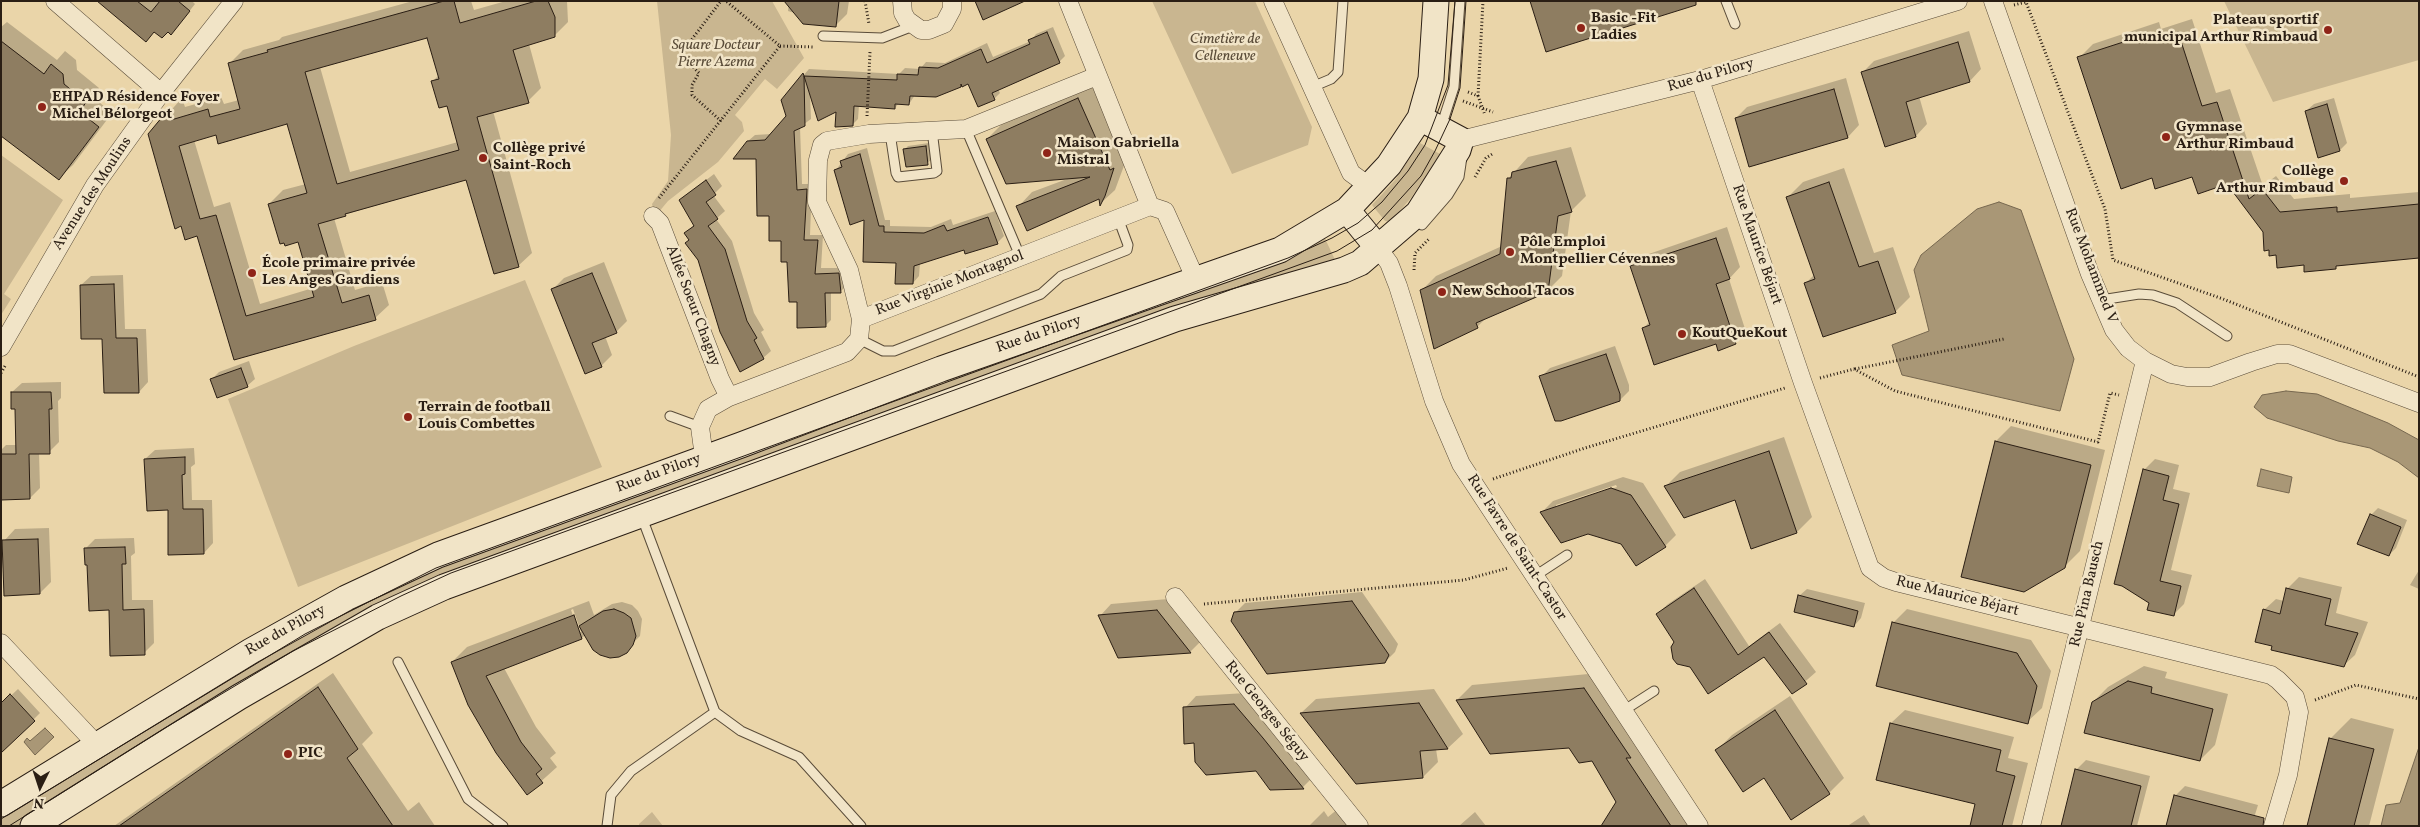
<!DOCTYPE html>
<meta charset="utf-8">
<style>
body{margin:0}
#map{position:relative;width:2420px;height:827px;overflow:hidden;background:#ead5a9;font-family:Vollkorn,serif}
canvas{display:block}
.frame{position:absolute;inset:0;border:2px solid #2a1e14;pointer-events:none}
.north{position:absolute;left:15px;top:762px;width:50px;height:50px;-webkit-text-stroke:4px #f1e4c7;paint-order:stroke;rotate:184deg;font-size:14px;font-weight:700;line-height:20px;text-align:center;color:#2a1e14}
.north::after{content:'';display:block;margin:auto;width:18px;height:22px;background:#2a1e14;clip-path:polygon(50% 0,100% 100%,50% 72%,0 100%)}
</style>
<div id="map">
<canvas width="2420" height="827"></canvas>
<div class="frame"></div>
<div class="north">N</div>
</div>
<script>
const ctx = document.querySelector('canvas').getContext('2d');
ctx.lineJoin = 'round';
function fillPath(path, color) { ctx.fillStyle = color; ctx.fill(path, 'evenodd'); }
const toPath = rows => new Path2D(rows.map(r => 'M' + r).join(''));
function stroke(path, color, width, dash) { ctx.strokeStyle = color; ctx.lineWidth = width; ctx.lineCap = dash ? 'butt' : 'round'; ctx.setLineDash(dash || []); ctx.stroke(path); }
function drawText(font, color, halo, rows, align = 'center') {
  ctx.font = font + ' Vollkorn,serif'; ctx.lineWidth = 5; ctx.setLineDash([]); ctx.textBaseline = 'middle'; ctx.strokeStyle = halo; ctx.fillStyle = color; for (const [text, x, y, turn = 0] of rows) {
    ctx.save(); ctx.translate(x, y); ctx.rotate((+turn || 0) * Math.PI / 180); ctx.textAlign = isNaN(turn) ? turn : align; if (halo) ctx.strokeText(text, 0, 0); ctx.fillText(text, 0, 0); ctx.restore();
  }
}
fillPath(toPath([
 [657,1,772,1,804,58,777,89,765,79,735,115,742,122,744,131,718,162,668,201,658,213,654,211,652,204,668,181,671,135],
 [1152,1,1255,1,1312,127,1308,145,1232,174],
 [2224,1,2419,1,2419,60,2273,102],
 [1420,143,1440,154,1411,198,1390,222,1385,221,1372,205,1395,180],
 [1,155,63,200,4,294,11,299,1,315],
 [1321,230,1336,262,450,579,21,826,1,826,1,811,396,579],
 [525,280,602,467,298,587,228,399,354,346],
 [652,812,663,826,639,826,639,824]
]), '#c9b690');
const water = toPath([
 [1999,202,2021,210,2074,359,2060,411,1902,375,1892,345,1929,331,1914,270,1921,255,1977,209,1999,202],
 [2286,391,2317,394,2388,423,2419,440,2419,478,2398,462,2370,448,2338,441,2267,418,2254,407,2262,395,2286,391],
 [2261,469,2292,477,2289,493,2257,486,2261,469],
 [45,728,54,737,35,755,24,742,27,738,30,741,45,728],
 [2419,747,2419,826,2381,826,2386,805,2400,803,2419,747]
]);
fillPath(water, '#a99776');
stroke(water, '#76674f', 1);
fillPath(toPath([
 [101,1,192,1,195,4,177,27],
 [413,1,471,1,474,10,506,1,567,1,568,22,555,35,529,44,541,88,528,101,493,111,532,253,518,266,467,178,334,218,355,290,382,282,389,305,375,318,235,358,198,235,149,135,182,98,185,107,221,97,224,104,239,100,230,63,243,50,279,40,282,37],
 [428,36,439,75,433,81,448,105,458,142,350,172,320,67],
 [288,122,306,184,283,190,269,204,299,240,313,288,260,304,230,202,214,207,194,140,216,134],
 [783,1,849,1,847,14,835,26,788,11,789,2],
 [2192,19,2216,93,2230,89,2263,186,2276,176,2294,199,2350,194,2350,198,2419,192,2419,257,2339,264,2335,267,2305,264,2277,254,2264,232,2227,183,2193,175,2152,177,2079,58,2093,44,2159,22,2161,29],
 [7,22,57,60,65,51,76,60,77,70,99,88,93,97,112,113,73,165,59,178,1,134,1,27],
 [1053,27,1065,56,1059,62,998,89,1000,93,994,99,968,82,915,95,909,104,899,103,895,108,859,105,858,119,852,125,838,110,810,94,811,119,800,127,802,184,812,184,810,235,823,235,821,268,845,268,846,286,840,292,831,292,831,320,825,326,798,301,782,240,770,215,757,157,748,141,755,135,771,134,788,117,782,100,809,69,899,74,905,68,920,69,926,62,945,63,987,43,993,57,1031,41,1036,34],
 [1969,31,1981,69,1970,81,1919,96,1927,124,1916,136,1886,145,1863,72,1874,61],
 [1846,78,1859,125,1848,137,1750,165,1736,118,1747,107],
 [1092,84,1128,155,1115,190,1101,203,1100,197,1018,207,1032,192,1067,179,987,139,1001,125],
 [2334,98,2347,143,2340,150,2306,111,2314,104],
 [929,143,931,160,927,163,905,149,908,146],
 [1571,147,1586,196,1571,211,1562,276,1547,291,1488,316,1477,327,1421,291,1436,276,1502,246,1509,178,1528,157],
 [867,148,885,220,890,220,890,226,931,227,951,219,953,225,995,211,1004,236,997,243,965,249,920,263,919,276,913,283,866,218,836,170,848,154],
 [1844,168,1874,253,1893,247,1910,297,1895,312,1806,283,1814,275,1788,197,1803,182],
 [714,174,722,186,713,195,725,211,716,219,732,241,754,313,764,330,761,332,771,351,763,358,699,259,685,233,695,224,680,200],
 [1727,227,1740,267,1729,279,1746,332,1735,343,1716,342,1643,329,1650,321,1632,267,1643,256],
 [604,262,627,321,616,332,605,336,612,355,601,366,552,290,564,278],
 [123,275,125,329,146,329,148,382,139,392,103,337,81,285,91,276],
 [1615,346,1629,385,1629,391,1620,400,1541,377,1550,368],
 [249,361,255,379,247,386,212,379,219,372],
 [61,382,61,398,58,401,59,442,49,452,39,452,40,488,30,498,1,498,1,450,6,445,17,445,16,408,12,392,22,383],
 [2011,426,2105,450,2080,551,2064,567,1996,441],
 [1784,437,1812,517,1797,532,1752,548,1735,499,1665,487,1680,472],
 [194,448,195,464,191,467,192,500,212,500,213,543,204,553,169,509,145,459,155,450],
 [2155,459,2179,465,2173,489,2190,493,2171,570,2192,575,2184,604,2173,615,2122,585,2144,470],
 [1623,477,1643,483,1676,535,1665,546,1622,543,1542,512,1553,501],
 [1616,485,1617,487,1556,508,1556,505],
 [2378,508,2407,520,2396,548,2389,555,2371,515],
 [49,528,51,582,40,593,4,541,15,529],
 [134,538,135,553,131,556,132,600,153,600,154,643,144,653,110,609,89,564,85,549,95,539],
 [2419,570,2419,589,2410,585],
 [2299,577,2342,587,2336,613,2368,622,2355,655,2343,666,2264,610,2276,599,2284,601,2288,588],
 [1705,579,1749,646,1780,623,1816,672,1792,693,1765,655,1709,692,1657,614,1668,604],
 [1807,589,1865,603,1861,618,1854,626,1799,596],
 [1362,592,1398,644,1395,652,1385,662,1235,613,1245,603],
 [1168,599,1201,641,1190,652,1118,657,1100,616,1111,604],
 [589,601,594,615,612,604,622,602,632,605,638,611,642,619,640,636,632,644,586,634,582,638,504,668,536,727,556,753,550,758,557,767,527,794,452,662,467,647],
 [573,609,581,632,579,632,571,610],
 [1907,609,2031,640,2051,671,2042,708,2027,722,1893,623],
 [2144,666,2167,672,2165,678,2228,694,2215,745,2200,760,2093,702,2108,687],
 [333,673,373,733,362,744,408,811,419,802,435,826,114,826],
 [1599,673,1696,826,1611,826,1617,802,1593,760,1570,746,1491,752,1457,700,1472,685],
 [18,689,40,713,5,748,1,705],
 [1434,689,1463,734,1448,748,1436,749,1438,762,1423,777,1301,713,1316,699],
 [1246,693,1314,776,1303,787,1271,789,1256,770,1195,742,1185,708,1196,696],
 [1790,696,1844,778,1829,793,1792,818,1764,777,1717,750,1732,735],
 [1905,710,2014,737,2008,758,2028,763,2012,826,1972,826,1977,803,1891,723],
 [2351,718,2394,729,2369,826,2308,826,2330,739],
 [2086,760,2150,776,2137,826,2062,826,2076,770],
 [2185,786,2258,805,2253,821,2175,796],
 [1339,808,1352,826,1309,826,1324,811,1328,817],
 [1475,812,1486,826,1459,826],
 [1864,815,1871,826,1848,826,1849,825]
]), '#0003');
const building = toPath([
 [97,1,137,1,151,12,160,1,178,1,190,11,171,35,168,32,162,38,154,32,146,42,97,1],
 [444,1,454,1,460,23,536,1,548,1,555,17,555,37,513,50,529,103,477,117,519,267,494,274,466,180,345,214,346,216,318,224,342,303,369,295,376,320,234,360,197,236,185,240,181,226,175,229,148,134,168,110,171,120,208,109,210,117,240,109,228,63,268,52,267,50,444,1],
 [427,38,439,79,431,81,439,108,447,106,459,150,337,184,305,72,427,38],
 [287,124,307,193,268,204,280,244,284,243,285,246,298,242,314,297,246,316,216,215,200,219,179,146,216,135,218,144,287,124],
 [784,1,839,1,836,27,803,24,784,1],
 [975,1,1025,1,983,20,975,1],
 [1530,1,1696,1,1696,5,1546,52,1530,1],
 [1047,32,1060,63,992,93,995,100,978,107,968,84,962,87,961,84,961,87,936,97,910,96,909,105,895,104,895,109,854,106,853,126,835,127,836,112,818,121,804,76,805,126,794,131,797,190,807,189,804,240,818,240,815,274,839,273,841,293,825,293,826,327,797,328,797,302,789,302,787,262,781,262,781,241,769,241,769,216,757,216,756,159,733,159,747,141,765,140,786,116,781,100,803,73,804,76,897,80,897,74,918,75,919,67,938,68,981,49,987,63,1030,44,1028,40,1047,32],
 [2178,32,2202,106,2217,102,2249,199,2262,189,2280,212,2337,207,2337,212,2419,204,2419,258,2336,266,2336,269,2304,272,2304,265,2277,268,2276,255,2269,256,2269,250,2264,251,2263,232,2227,184,2198,194,2192,177,2155,189,2152,178,2121,189,2077,57,2145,35,2147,42,2178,32],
 [1,41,44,74,51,64,63,74,64,84,86,102,80,112,99,127,59,180,1,136,1,41],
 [1958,42,1970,82,1906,102,1916,137,1885,147,1861,72,1958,42],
 [1834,89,1848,138,1749,167,1735,118,1834,89],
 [1078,98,1110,170,1114,168,1105,196,1100,206,1099,199,1027,231,1016,206,1090,177,1006,184,986,139,1078,98],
 [2327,104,2340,151,2318,158,2305,111,2327,104],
 [926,146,928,165,906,167,903,149,926,146],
 [860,154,879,226,884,226,884,232,924,233,944,225,947,231,988,217,998,244,965,254,964,250,914,266,913,284,895,284,896,263,863,262,864,220,850,225,834,170,842,167,840,161,860,154],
 [1556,161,1572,212,1558,216,1548,292,1476,323,1478,328,1434,349,1420,290,1500,254,1507,178,1511,178,1512,172,1556,161],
 [706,180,716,195,706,202,718,219,708,226,725,249,747,321,757,338,754,340,764,359,740,372,720,332,698,260,685,243,689,240,684,233,694,226,679,200,706,180],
 [1829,182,1859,267,1878,261,1896,313,1823,337,1804,283,1815,279,1786,197,1829,182],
 [1716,238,1730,279,1716,284,1736,344,1718,351,1716,344,1654,365,1642,328,1650,325,1630,266,1716,238],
 [592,273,617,333,592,343,602,367,585,374,551,289,592,273],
 [114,284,116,338,137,338,139,393,104,393,102,339,81,339,80,285,114,284],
 [1606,354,1620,394,1620,401,1561,421,1555,421,1539,376,1606,354],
 [241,368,248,387,217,398,210,379,241,368],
 [11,392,51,392,52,409,49,409,50,454,29,454,30,499,1,500,1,454,16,454,15,409,11,409,11,392],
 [1995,441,2091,465,2065,568,2024,592,1961,577,1995,441],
 [1769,451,1797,533,1751,549,1735,500,1684,518,1664,486,1769,451],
 [185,457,185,474,182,475,183,509,203,509,204,554,168,555,168,510,147,511,144,459,185,457],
 [2143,469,2169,476,2163,500,2179,504,2160,581,2181,586,2174,616,2147,610,2149,603,2122,586,2114,584,2143,469],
 [1611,488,1631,495,1666,547,1636,566,1621,544,1588,534,1561,543,1540,512,1611,488],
 [2370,514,2401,527,2389,556,2357,544,2370,514],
 [38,539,40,594,4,596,2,540,38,539],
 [125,547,126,564,122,564,123,610,144,609,145,655,110,656,109,610,89,611,87,565,85,565,84,548,125,547],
 [1694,588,1738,655,1769,632,1807,684,1792,694,1764,657,1708,694,1690,667,1677,664,1673,659,1671,647,1674,642,1656,614,1694,588],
 [2286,588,2331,599,2325,625,2358,633,2344,667,2271,650,2272,646,2255,642,2263,609,2280,614,2286,588],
 [1798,595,1858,611,1854,627,1794,612,1798,595],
 [1352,601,1389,655,1385,663,1267,674,1231,621,1234,612,1352,601],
 [614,609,624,613,631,618,636,636,633,645,627,653,619,657,610,658,600,655,593,650,579,626,603,611,614,609],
 [1157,610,1191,653,1118,658,1098,615,1157,610],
 [574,615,582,639,486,676,521,742,542,769,536,774,543,783,527,795,496,753,468,705,451,662,574,615],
 [1892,622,2017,653,2037,686,2028,724,1876,686,1892,622],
 [2128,681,2152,687,2151,693,2213,709,2200,761,2084,733,2092,702,2128,681],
 [318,687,358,749,347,758,393,826,119,826,318,687],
 [1584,688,1631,758,1626,758,1671,826,1601,826,1616,802,1592,761,1579,763,1569,748,1490,754,1456,700,1584,688],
 [10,694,35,721,1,753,1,703,10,694],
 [1419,703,1448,749,1420,751,1423,778,1356,784,1300,713,1419,703],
 [1234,704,1263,738,1304,789,1270,790,1256,771,1206,775,1195,762,1194,743,1184,744,1183,707,1234,704],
 [1775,710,1830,794,1791,820,1764,778,1743,792,1715,750,1775,710],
 [1890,723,2001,750,1996,771,2015,776,2002,826,1970,826,1975,804,1876,780,1890,723],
 [2329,738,2374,749,2354,826,2307,826,2329,738],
 [2075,769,2141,786,2131,826,2061,826,2075,769],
 [2174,795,2264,818,2263,826,2166,826,2174,795]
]);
fillPath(building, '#8e7d61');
stroke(building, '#2a1e14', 1);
const service = toPath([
 [1726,1,1735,24],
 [823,36,882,38,913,26],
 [1312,87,1331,79,1338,72,1343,1],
 [1441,127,1454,87,1460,1],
 [966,129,1020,256],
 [890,133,896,173,898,177,934,173,937,171,932,130],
 [1422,225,1448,195,1459,177,1462,157],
 [2101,300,2139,294,2153,295,2177,303,2227,336],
 [859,339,883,351,894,351,1041,294,1061,276,1127,250,1128,245,1118,218],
 [670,416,700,427],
 [641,515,715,712,741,731,799,757,861,826],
 [1535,576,1567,555],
 [398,662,468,799,503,826],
 [1623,711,1654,691],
 [607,826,611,795,631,771,715,712]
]);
const minor = toPath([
 [55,1,161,93],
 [902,1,903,13,907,20,921,30,929,30,944,24,952,9,952,1],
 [1068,1,1150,206,1165,211,1196,280],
 [1273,1,1351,173,1369,186],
 [1993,1,2090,274,2114,330,2128,348,2145,361,2171,374,2187,377,2210,377,2251,362,2277,354,2289,354,2419,403],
 [1700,80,1803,383,1870,568,1884,578,1896,582,2271,675,2278,680,2295,697,2299,712,2288,775,2273,826],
 [1461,140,1700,80,1958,1],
 [653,216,660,223,720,379,729,397],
 [1378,248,1389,263,1398,286,1434,401,1461,464,1699,826],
 [861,319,849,270,817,202,818,160,822,145,827,141,869,134,966,129,1097,76],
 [1,347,95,185,161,93,234,1],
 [704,457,700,427,708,409,729,397,847,352,859,339,861,319,1150,206],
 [1175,597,1359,826],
 [1,643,98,746],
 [2031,826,2145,361]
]);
const secondary = toPath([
 [1347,210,1378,248],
 [1,804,251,651,346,598,438,555,741,445,941,369,1280,250,1347,210,1389,165,1420,118,1431,79,1436,1],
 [33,826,239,697,378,617,444,587,1175,319,1344,270,1360,263,1418,213,1458,150,1461,140,1420,118]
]);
stroke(service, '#5a4c39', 11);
stroke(minor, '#5a4c39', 19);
stroke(secondary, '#2a1e14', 27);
stroke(toPath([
 [865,1,869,24],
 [2014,5,2026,2,2105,209,2113,260,2223,299,2419,377],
 [780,46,814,47],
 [1468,92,1478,96,1485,115],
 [1478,96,1483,1],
 [1463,101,1493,112],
 [867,116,870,52],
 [721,121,692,95,692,85,699,73,687,61,683,53,689,43,721,1],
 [1475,177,1486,158,1494,153],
 [659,198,780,46,726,1],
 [1414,270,1415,253,1430,238],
 [1855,369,2004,339],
 [1,373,5,366],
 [1820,378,1854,369,1895,391,2098,442,2110,393,2119,395],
 [1493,479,1585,448,1785,388],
 [1204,604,1464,580,1508,568],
 [2315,700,2356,685,2419,699]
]), '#2a1e14', 3, [1, 2.5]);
stroke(service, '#f1e4c7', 9);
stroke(minor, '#f1e4c7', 18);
stroke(secondary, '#f1e4c7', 25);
stroke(toPath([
 [1,819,305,634,436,568,1288,258,1332,238,1358,223,1382,202,1408,171,1425,145,1448,85,1455,1],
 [9,826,165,728,293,651,401,596,451,573,1337,251,1372,230,1421,176,1435,151,1450,119,1460,88,1466,1]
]), '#2a1e14', 1);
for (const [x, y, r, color] of [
 [1581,28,5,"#8f2418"],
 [2328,30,5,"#8f2418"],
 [42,107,5,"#8f2418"],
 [2166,137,5,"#8f2418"],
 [1047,153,5,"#8f2418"],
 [483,158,5,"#8f2418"],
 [2344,181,5,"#8f2418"],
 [1510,252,5,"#8f2418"],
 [252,273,5,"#8f2418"],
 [1442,292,5,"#8f2418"],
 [1682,334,5,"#8f2418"],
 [408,417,5,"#8f2418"],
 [288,754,5,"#8f2418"]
]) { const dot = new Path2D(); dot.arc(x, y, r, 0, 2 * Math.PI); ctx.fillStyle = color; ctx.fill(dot); stroke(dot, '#f1e4c7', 2); }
drawText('bold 15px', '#2a1e14', '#f1e4c7', [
 ["Basic -Fit",1591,19],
 ["Ladies",1591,36],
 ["Plateau sportif",2318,21,"right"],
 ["municipal Arthur Rimbaud",2318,38,"right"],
 ["EHPAD Résidence Foyer",52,98],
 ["Michel Bélorgeot",52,115],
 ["Gymnase",2176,128],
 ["Arthur Rimbaud",2176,145],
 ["Maison Gabriella",1057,144],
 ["Mistral",1057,161],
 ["Collège privé",493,149],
 ["Saint-Roch",493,166],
 ["Collège",2334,172,"right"],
 ["Arthur Rimbaud",2334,189,"right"],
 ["Pôle Emploi",1520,243],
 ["Montpellier Cévennes",1520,260],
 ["École primaire privée",262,264],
 ["Les Anges Gardiens",262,281],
 ["New School Tacos",1452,292],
 ["KoutQueKout",1692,334],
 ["Terrain de football",418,408],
 ["Louis Combettes",418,425],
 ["PIC",298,754]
], 'left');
drawText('italic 15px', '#5a4c39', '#f1e4c7', [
 ["Cimetière de",1225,40],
 ["Celleneuve",1225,57],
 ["Square Docteur",716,46],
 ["Pierre Azema",716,63]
]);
drawText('15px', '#2a1e14', '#f1e4c7', [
 ["Rue du Pilory",1711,76,-16],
 ["Avenue des Moulins",93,194,-57],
 ["Rue Maurice Béjart",1756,245,71],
 ["Rue Mohammed V",2090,266,69],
 ["Rue Virginie Montagnol",950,284,-21],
 ["Allée Soeur Chagny",692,306,69],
 ["Rue du Pilory",1039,335,-19],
 ["Rue du Pilory",659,474,-20],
 ["Rue Favre de Saint-Castor",1516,548,57],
 ["Rue Pina Bausch",2088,594,-77],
 ["Rue Maurice Béjart",1957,597,14],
 ["Rue du Pilory",286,631,-29],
 ["Rue Georges Séguy",1266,712,51]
]);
</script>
